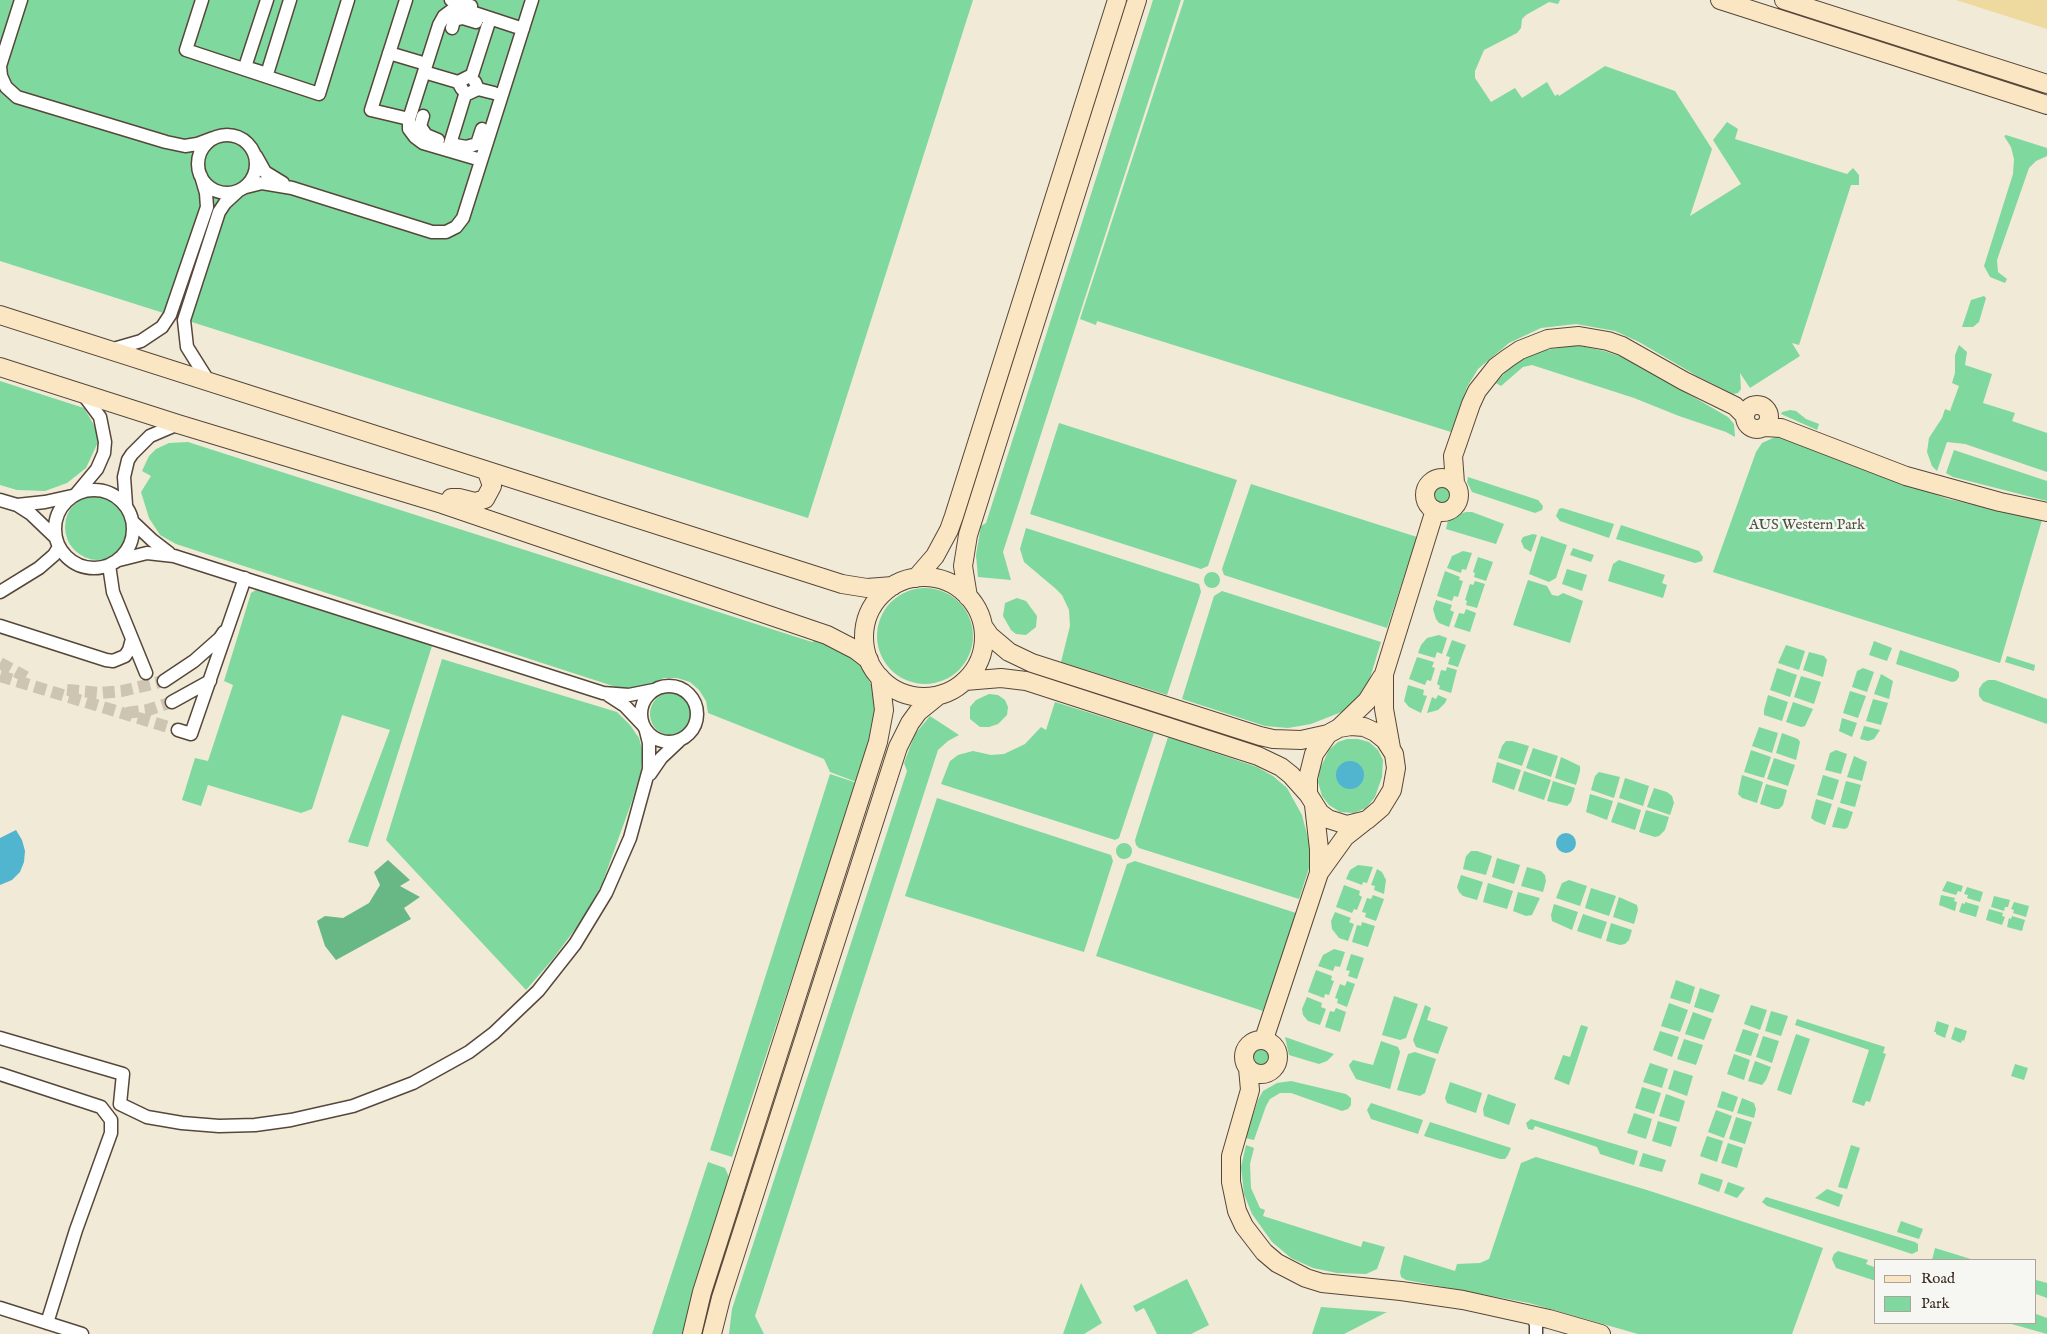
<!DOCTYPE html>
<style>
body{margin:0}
#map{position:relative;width:2047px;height:1334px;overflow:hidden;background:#f1ead6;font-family:"IM FELL English",serif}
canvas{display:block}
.legend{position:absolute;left:1874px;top:1259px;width:162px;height:65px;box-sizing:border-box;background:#f6f6f2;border:1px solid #aba49d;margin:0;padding:6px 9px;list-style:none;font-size:15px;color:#3b2a1e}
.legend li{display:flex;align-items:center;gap:10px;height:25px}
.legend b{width:25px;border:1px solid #aba49d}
</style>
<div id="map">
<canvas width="2047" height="1334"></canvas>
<ul class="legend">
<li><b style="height:6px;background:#fbe6c4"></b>Road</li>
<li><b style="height:14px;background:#7fd89e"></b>Park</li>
</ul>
</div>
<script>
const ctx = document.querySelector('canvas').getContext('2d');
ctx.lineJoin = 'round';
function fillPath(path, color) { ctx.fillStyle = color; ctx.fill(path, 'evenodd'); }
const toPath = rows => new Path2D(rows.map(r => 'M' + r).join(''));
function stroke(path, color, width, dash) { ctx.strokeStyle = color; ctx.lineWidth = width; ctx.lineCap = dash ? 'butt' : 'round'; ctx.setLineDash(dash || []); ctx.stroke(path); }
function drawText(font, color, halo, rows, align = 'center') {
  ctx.font = font + ' "IM FELL English",serif'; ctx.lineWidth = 5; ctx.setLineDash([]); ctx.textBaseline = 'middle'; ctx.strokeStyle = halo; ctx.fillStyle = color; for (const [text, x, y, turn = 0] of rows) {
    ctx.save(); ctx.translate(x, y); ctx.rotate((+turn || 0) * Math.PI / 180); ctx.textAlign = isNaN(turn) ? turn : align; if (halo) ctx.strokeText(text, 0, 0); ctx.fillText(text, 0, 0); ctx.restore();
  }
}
fillPath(toPath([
 [0,0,973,0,808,518,0,261],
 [1153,0,1181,0,1003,552,1011,580,978,577,976,555,981,526,986,523],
 [1184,0,1560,0,1558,4,1549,2,1526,15,1522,19,1521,28,1517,33,1484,50,1475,71,1475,78,1491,102,1515,88,1522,98,1547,82,1555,96,1558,94,1559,96,1605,66,1675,91,1712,149,1690,216,1741,184,1713,140,1727,122,1738,129,1735,139,1847,174,1853,168,1859,175,1859,185,1851,185,1799,345,1792,343,1800,356,1750,388,1740,373,1741,389,1738,393,1733,394,1697,376,1639,342,1615,331,1576,324,1541,328,1509,343,1478,369,1467,387,1451,432,1097,321,1096,325,1080,319],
 [2006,135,2047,148,2047,156,2036,161,2029,168,1997,260,1998,272,2007,279,2005,283,1990,277,1984,266,2013,174,2014,159,2011,147,2004,136],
 [1984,296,1986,298,1979,322,1973,327,1962,327,1971,300],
 [1577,345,1604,351,1628,359,1728,417,1734,424,1735,437,1726,432,1679,416,1634,398,1532,365,1523,367,1501,386,1496,383,1511,366,1525,357,1546,350],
 [1959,345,1967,352,1965,365,1992,374,1983,403,2015,413,2012,421,2047,433,2047,472,1965,444,1947,442,1937,471,1932,466,1927,452,1929,438,1942,418,1945,409,1950,411,1959,386,1952,383,1955,373,1955,355],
 [0,381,84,408,94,425,99,440,86,468,67,483,45,491,17,490,0,485],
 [1790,410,1796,411,1806,419,1819,424,1817,430,1781,414,1782,412],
 [1059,423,1237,480,1208,566,1201,569,1030,514],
 [1779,437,1948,499,2042,520,2000,663,1713,572,1756,452,1762,443,1773,438],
 [188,442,812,642,820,638,850,653,861,665,876,694,878,713,859,783,830,772,824,759,708,713,706,701,699,690,690,682,677,678,664,678,653,683,643,691,616,687,176,544,160,535,149,518,141,492,151,476,142,471,149,456,156,449,169,443],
 [1954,450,2047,481,2047,501,1953,477,1946,473],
 [1468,477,1538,500,1543,506,1542,510,1535,513,1472,492,1467,482],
 '1431 494a11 11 0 1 1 22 0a11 11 0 1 1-22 0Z',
 [1251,484,1417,537,1387,628,1224,575,1222,569],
 '65 527a33 33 0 1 1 66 0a33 33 0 1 1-66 0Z',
 [1562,508,1614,524,1609,538,1560,521,1556,516,1559,509],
 [1466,512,1472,512,1504,524,1496,544,1446,529,1448,520,1453,516],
 [1621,525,1699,551,1703,557,1702,561,1695,563,1616,539],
 [1026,528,1199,584,1201,592,1167,695,1061,662,1070,626,1069,610,1062,595,1056,589,1024,562,1020,549],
 [1533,534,1537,535,1531,552,1524,548,1521,541,1523,537],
 [1541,536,1567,545,1556,578,1549,582,1529,574],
 [1573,548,1594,555,1591,562,1570,555],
 [1463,551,1472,553,1466,570,1462,569,1461,573,1447,568,1452,556],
 [1478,557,1493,562,1486,581,1474,577,1475,573,1473,572],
 [1619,560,1665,575,1662,583,1667,585,1663,598,1608,581,1613,564],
 [1567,569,1587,575,1582,591,1562,584],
 [1445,571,1460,577,1459,580,1463,581,1458,597,1454,596,1452,601,1437,596],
 '1204 580a8 8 0 1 1 16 0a8 8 0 1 1-16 0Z',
 [1528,580,1547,586,1552,595,1558,596,1563,593,1583,601,1570,643,1513,625],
 [1475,581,1485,584,1477,608,1466,605,1467,601,1465,600,1470,584,1473,585],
 [261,587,432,646,368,847,348,842,390,730,342,715,312,809,301,813,208,785,201,806,182,800,195,758,208,761,233,685,224,681,251,593],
 '877 636a48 48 0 1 1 96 0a48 48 0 1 1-96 0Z',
 [1222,591,1381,642,1367,688,1350,707,1344,711,1311,724,1288,728,1265,726,1182,699,1214,596],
 [1017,598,1026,601,1037,616,1036,627,1026,635,1016,634,1011,630,1003,616,1005,603],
 [1436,600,1452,605,1450,610,1454,612,1449,627,1439,623,1436,619,1433,609],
 [1466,609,1476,613,1470,632,1454,627,1459,613,1464,614],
 [1439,635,1447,638,1442,654,1437,652,1435,658,1418,653,1421,645,1427,638],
 [1452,640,1466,645,1458,667,1448,664,1450,657,1446,656],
 [1874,641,1892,648,1887,661,1869,655],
 [1786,645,1805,651,1799,670,1778,663],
 [1900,650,1955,669,1959,672,1959,677,1956,681,1952,682,1896,664],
 [1809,652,1824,656,1827,660,1823,677,1803,670],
 [2007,656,2035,665,2034,671,2005,662],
 [1417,657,1434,662,1432,667,1435,668,1431,681,1427,680,1425,685,1409,679],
 [442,659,617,712,630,725,639,738,643,752,641,771,632,801,602,884,582,920,552,960,526,990,386,840],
 [1447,667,1457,670,1451,693,1439,689,1440,686,1437,684,1441,670,1446,671],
 [1777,668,1797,675,1790,697,1770,690],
 [1863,668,1874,672,1867,692,1852,687,1857,671],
 [1881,674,1893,681,1889,699,1874,694],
 [1801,676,1821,682,1814,704,1794,697],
 [1988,680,1995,680,2047,699,2047,724,1983,701,1979,696,1979,689,1983,683],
 [1408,685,1424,690,1423,695,1427,696,1421,713,1409,707,1404,701],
 [1850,691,1866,696,1858,718,1843,713],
 '650 714a22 22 0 1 1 44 0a22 22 0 1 1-44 0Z',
 [989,694,998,695,1005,700,1008,707,1007,715,998,724,989,727,980,727,970,719,970,707,976,700],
 [1438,695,1447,699,1445,703,1438,710,1427,713,1432,697,1436,699],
 [1768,695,1788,702,1782,721,1764,715,1764,710],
 [1873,699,1888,703,1881,725,1866,721],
 [1055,702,1154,733,1119,838,1115,840,941,784,950,761,958,755,973,751,991,755,1004,754,1025,744,1041,727,1046,730],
 [1793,702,1813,709,1805,726,1801,727,1786,722],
 [930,716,959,735,948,741,938,750,755,1316,764,1334,729,1334,732,1309,907,771,904,763,915,734],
 [1842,718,1857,723,1852,737,1839,731],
 [1864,726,1880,730,1874,739,1868,741,1860,739],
 [1759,727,1778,733,1772,753,1752,746],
 [1782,733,1798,739,1800,742,1796,760,1776,753],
 [1168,737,1257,767,1273,776,1287,788,1302,815,1310,846,1310,865,1299,899,1139,848,1136,845,1135,840],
 [1347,739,1358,739,1369,742,1378,750,1383,760,1382,777,1375,797,1366,808,1354,813,1340,812,1329,805,1322,796,1318,782,1320,769,1329,750,1338,742],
 [1506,741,1512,741,1529,746,1522,766,1498,758,1502,746],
 [1533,748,1558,756,1551,777,1526,768],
 [1751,750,1771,757,1764,778,1744,772],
 [1836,750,1847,754,1841,774,1825,770,1830,753],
 [1854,756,1867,762,1862,781,1847,777],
 [1561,757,1580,766,1580,771,1576,785,1555,778],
 [1774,758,1795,765,1788,786,1767,779],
 [1497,762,1521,770,1514,790,1492,782],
 [1524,771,1551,780,1544,800,1518,791],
 [1599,772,1620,777,1614,798,1591,790,1595,776],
 [830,774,857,783,732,1157,710,1150],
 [1742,775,1763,782,1757,803,1742,798,1738,794],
 [1823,775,1839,780,1833,800,1817,795],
 [1625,778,1649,786,1643,806,1619,798],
 [1553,781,1575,788,1571,802,1567,806,1547,801],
 [1846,781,1861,785,1855,807,1840,803],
 [1766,784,1787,790,1783,805,1779,809,1775,809,1760,804],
 [1654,788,1667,792,1672,796,1674,803,1670,815,1647,807],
 [1590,794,1613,801,1607,820,1586,812],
 [937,798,1111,855,1113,861,1084,952,905,896],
 [1816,799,1832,804,1825,825,1815,821,1811,818],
 [1618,802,1641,810,1635,830,1611,822],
 [1838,807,1853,812,1848,827,1845,829,1832,827],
 [1646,810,1669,817,1665,830,1659,836,1655,837,1639,832],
 '1116 851a8 8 0 1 1 16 0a8 8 0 1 1-16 0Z',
 [1471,851,1477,851,1492,856,1486,875,1463,869,1466,856],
 [1497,858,1520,865,1514,884,1492,877],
 [1135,861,1296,913,1263,1011,1096,956,1127,864],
 [1358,865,1373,867,1367,883,1363,882,1362,885,1346,879,1350,870],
 [1527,867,1541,871,1545,875,1546,881,1543,892,1521,886],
 [1377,869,1382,872,1386,880,1384,894,1374,890,1375,886,1371,885],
 [1461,875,1483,882,1477,900,1463,896,1459,892,1457,887],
 [1569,880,1587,886,1580,906,1556,898,1562,883],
 [1947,881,1963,886,1961,892,1958,891,1956,895,1942,891],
 [1488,883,1513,891,1507,909,1483,902],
 [1344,885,1360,891,1359,895,1362,897,1357,910,1354,909,1352,913,1336,907],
 [1967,887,1983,892,1980,902,1967,898,1968,895,1964,894],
 [1591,888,1616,896,1609,916,1585,908],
 [1518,892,1540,898,1532,915,1526,916,1513,911],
 [1373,895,1384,899,1376,921,1365,917,1366,913,1362,912,1367,898,1371,899],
 [1941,895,1955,898,1954,901,1957,902,1955,911,1939,905],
 [1994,896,2010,900,2008,907,2005,907,2004,911,1991,907],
 [1619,897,1637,905,1638,910,1634,924,1613,917],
 [1965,902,1979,906,1976,917,1959,912,1962,903,1965,904],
 [2014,902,2029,906,2026,917,2013,913,2014,910,2011,909],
 [1554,904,1578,912,1572,930,1552,921,1551,915],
 [1989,909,2003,913,2002,916,2005,917,2002,925,1986,920],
 [1335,912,1351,918,1349,922,1354,924,1348,941,1339,938,1332,929,1331,921],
 [1583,914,1607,922,1601,939,1577,931],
 [2012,916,2025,920,2022,931,2007,927,2009,918,2011,919],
 [1362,922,1375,926,1368,947,1352,942,1357,925,1361,926],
 [1611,923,1632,930,1629,940,1625,944,1620,945,1606,941],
 [1334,949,1345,952,1340,967,1335,966,1333,971,1318,966,1323,955],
 [1351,954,1364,958,1357,979,1348,976,1350,971,1346,970],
 [1316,970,1332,976,1331,980,1334,981,1329,995,1325,994,1324,998,1308,992],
 [1676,980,1695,987,1690,1004,1670,998],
 [1347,981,1355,984,1347,1007,1337,1003,1338,999,1335,998,1340,984,1345,986],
 [1700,988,1720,995,1713,1013,1694,1007],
 [1394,996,1418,1004,1406,1038,1400,1040,1382,1035],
 [1307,997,1322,1003,1321,1007,1326,1009,1320,1025,1308,1021,1303,1015,1302,1009],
 [1669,1003,1688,1010,1680,1032,1661,1026],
 [1425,1005,1431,1008,1427,1020,1448,1027,1438,1054,1416,1047,1413,1040],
 [1751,1005,1767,1010,1760,1030,1744,1024],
 [1336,1008,1346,1012,1340,1032,1325,1027,1330,1011,1334,1012],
 [1771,1011,1788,1016,1781,1036,1765,1031],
 [1693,1012,1712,1019,1704,1040,1685,1034],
 [1797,1019,1885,1047,1883,1053,1886,1054,1870,1102,1866,1101,1864,1106,1852,1102,1869,1050,1795,1025],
 [1937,1021,1949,1025,1945,1038,1936,1034,1936,1032,1934,1032],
 [1581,1025,1588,1027,1569,1085,1554,1079,1563,1055,1570,1057],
 [1955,1027,1967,1031,1964,1041,1962,1040,1961,1043,1951,1039],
 [1743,1029,1759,1034,1751,1056,1735,1051],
 [1660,1031,1679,1037,1672,1057,1653,1050],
 [1796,1034,1810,1039,1791,1095,1777,1090],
 [1763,1036,1779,1041,1772,1063,1756,1057],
 [1285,1037,1334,1054,1327,1061,1319,1064,1289,1055],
 [1684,1039,1703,1045,1696,1065,1677,1059],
 [1381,1041,1398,1047,1400,1052,1390,1089,1356,1079,1350,1068,1349,1065,1353,1060,1373,1065],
 '1250 1056a11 11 0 1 1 22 0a11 11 0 1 1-22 0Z',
 [1415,1052,1436,1059,1425,1093,1420,1096,1397,1090,1408,1054],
 [1734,1054,1750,1060,1744,1080,1727,1074],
 [1755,1061,1771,1067,1766,1080,1762,1085,1748,1081],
 [1650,1063,1668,1069,1662,1088,1643,1082],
 [2015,1064,2028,1068,2024,1080,2011,1076],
 [1674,1070,1693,1076,1687,1096,1668,1089],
 [1291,1081,1346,1094,1351,1098,1351,1105,1348,1109,1342,1111,1291,1093,1280,1093,1270,1099,1266,1106,1254,1140,1245,1138,1258,1100,1263,1091,1277,1083],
 [1450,1082,1482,1093,1476,1113,1447,1103,1445,1098],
 [1642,1087,1661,1093,1654,1114,1635,1108],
 [1722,1091,1738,1097,1733,1112,1717,1107],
 [1488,1094,1516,1104,1509,1125,1484,1116,1483,1109],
 [1666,1094,1685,1101,1679,1122,1659,1116],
 [1742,1098,1754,1103,1756,1109,1754,1118,1737,1113],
 [1371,1103,1423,1120,1418,1134,1371,1119,1367,1110],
 [1716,1110,1732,1116,1724,1138,1708,1132],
 [1634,1113,1652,1119,1646,1139,1627,1133],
 [1736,1117,1752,1122,1745,1144,1729,1139],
 [1531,1119,1638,1151,1634,1165,1600,1154,1597,1147,1535,1126,1533,1130,1528,1129,1526,1123],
 [1658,1121,1677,1127,1671,1147,1652,1141],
 [1430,1122,1511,1148,1508,1155,1505,1159,1500,1159,1424,1136],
 [1707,1136,1723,1141,1717,1162,1700,1156],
 [1728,1143,1743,1148,1737,1168,1721,1163],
 [1246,1145,1254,1148,1250,1164,1251,1188,1260,1208,1265,1210,1263,1216,1361,1247,1363,1241,1385,1247,1377,1269,1366,1274,1337,1273,1313,1268,1291,1258,1272,1242,1252,1214,1244,1194,1241,1167],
 [1851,1145,1860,1148,1847,1189,1838,1187],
 [1643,1153,1666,1160,1662,1172,1639,1166],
 [1536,1157,1647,1190,1823,1248,1792,1334,1638,1334,1529,1303,1406,1280,1401,1277,1400,1272,1404,1255,1455,1271,1457,1264,1480,1263,1489,1259,1521,1163],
 [708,1162,725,1168,729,1177,692,1300,687,1334,652,1334],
 [1701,1173,1723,1180,1719,1192,1698,1184],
 [1728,1182,1745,1188,1737,1198,1724,1193],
 [1827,1189,1843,1195,1839,1207,1815,1198],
 [1766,1197,1915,1242,1918,1244,1918,1251,1912,1254,1767,1206,1762,1202],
 [1901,1221,1923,1229,1919,1239,1897,1232],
 [1935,1248,1974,1260,1932,1260],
 [1838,1251,1868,1260,1866,1264,1874,1267,1876,1265,1876,1281,1836,1268,1832,1259,1834,1254],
 [1187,1279,1209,1325,1191,1334,1157,1334,1144,1308,1136,1312,1133,1306],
 [2036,1280,2047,1283,2047,1298,2036,1294],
 [1081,1283,1102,1323,1084,1334,1063,1334],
 [1321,1307,1386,1312,1387,1312,1344,1334,1312,1334],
 [2036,1314,2047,1318,2047,1334,2008,1323,2036,1323]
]), '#7fd89e');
fillPath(toPath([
 [388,860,410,880,400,886,420,897,404,908,411,919,336,960,325,946,317,921,325,916,343,918,369,903,380,885,374,872]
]), '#67b885');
fillPath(toPath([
 [1956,0,2047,0,2047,29]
]), '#eeda9e');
fillPath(toPath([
 '1336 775a14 14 0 1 1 28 0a14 14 0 1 1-28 0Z',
 [16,830,22,840,25,851,24,862,20,872,12,880,0,885,0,838],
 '1556 843a10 10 0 1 1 20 0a10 10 0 1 1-20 0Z'
]), '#52b5d0');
stroke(toPath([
 [0,663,26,677],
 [0,676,178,730],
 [67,690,101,693,122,691,164,681],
 [127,713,148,710,172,702]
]), '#cdc4b1', 12, [12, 6]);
const street = toPath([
 [21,0,0,66,1,76,6,87,17,97,166,142,185,146,197,144,213,138],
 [202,0,186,50,319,94,348,0],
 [267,0,245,67,267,74,290,0],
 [406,0,371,110,409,119],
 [451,0,471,6],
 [452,28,454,20,463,18,476,22],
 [389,53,426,64],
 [424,72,458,82,462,89],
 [458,82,472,75,488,25],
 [475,82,478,89,494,93],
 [478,89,465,95,450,144,466,147,477,144,482,129],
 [423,116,420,126,426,135,438,140],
 '198 164a29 29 0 1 1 58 0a29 29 0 1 1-58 0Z',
 [256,156,265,172,283,183],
 [481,160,423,143,415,137,409,129,409,119,439,25,444,16,452,10,462,9,523,29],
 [246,187,262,183,292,188,432,232,446,232,456,227,463,218,532,0],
 [110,350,141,341,162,327,170,315,207,207,206,193,201,176],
 [209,382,187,347,184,320,219,212,225,203,237,192],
 '55 529a39 39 0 1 1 78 0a39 39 0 1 1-78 0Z',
 [77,493,97,469,104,453,105,442,100,417,82,393],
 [0,500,17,505,31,514,55,537],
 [17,505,45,502,72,496],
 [126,505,124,477,128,460,132,454,150,436,178,424],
 [133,522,152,540,169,553],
 [119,560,147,553,174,556,603,693,629,695,654,690],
 [109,565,113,592,146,673],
 [0,592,39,568,54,555,59,547],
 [0,626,106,660,113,661,125,656,129,650,132,639],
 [164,681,194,661,220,638,224,632],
 '641 714a28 28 0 1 1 56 0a28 28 0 1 1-56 0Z',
 [608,695,625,706,643,725],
 [172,702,210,681],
 [178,730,191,734,245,578],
 [650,774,661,758,679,741],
 [0,1038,123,1074,120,1104,147,1117,182,1123,219,1126,255,1125,291,1120,353,1106,413,1083,469,1052,494,1033,538,991,575,944,606,893,630,838,649,769,649,743,646,731],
 [0,1074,101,1107,111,1120,111,1133,76,1230,47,1323],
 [0,1308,82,1334],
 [1531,1314,1536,1324,1536,1334]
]);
const secondary = toPath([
 [1720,0,2047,105],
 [1784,0,2047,84],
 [0,315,842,584,867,588,893,586],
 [0,367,178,424,442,504,827,635,856,650,869,660],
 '1745 417a12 12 0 1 1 24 0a12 12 0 1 1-24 0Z',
 [1765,427,1781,428,1906,476,2000,502,2047,512],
 '1425 495a17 17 0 1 1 34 0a17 17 0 1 1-34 0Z',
 [1455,483,1453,456,1471,404,1477,391,1496,367,1508,358,1520,350,1548,339,1579,336,1608,341,1622,346,1684,381,1735,406,1745,416],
 [451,498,459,498,475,502,485,499,492,486,487,472],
 '864 637a60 60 0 1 1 120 0a60 60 0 1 1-120 0Z',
 [916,578,935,556,949,530,954,516,1117,0],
 [968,597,963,566,968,535,1137,0],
 [983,626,990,636,1009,652,1032,663,1260,736,1273,739,1301,740,1328,734],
 [965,681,1001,678,1026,681,1258,756,1281,767,1291,775,1308,794],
 [1351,726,1364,727,1375,732,1385,740,1394,754,1396,768,1392,790,1381,808,1367,820,1347,825,1328,819,1320,813,1308,794,1308,778,1314,754,1328,734,1339,728,1351,726],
 [1339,728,1367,701,1382,677],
 [1391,748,1384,709,1384,674,1435,510],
 [1314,805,1319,849,1319,873],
 [1264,1039,1319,873,1345,837,1364,822],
 '1244 1057a17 17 0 1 1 34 0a17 17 0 1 1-34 0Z',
 [1248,1068,1250,1090,1231,1156,1231,1182,1237,1211,1244,1226,1264,1252,1277,1263,1306,1278,1322,1283,1401,1291,1463,1300,1549,1319,1601,1334],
 [692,1334,702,1292,878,742,884,710,880,677],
 [712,1334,721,1298,898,747,910,723,918,712,939,695]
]);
stroke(street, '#56473a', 15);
stroke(secondary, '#56473a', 20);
stroke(street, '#fff', 12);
stroke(secondary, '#fbe6c4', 18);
drawText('15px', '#4c563e', '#f6f6f2', [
 ["AUS Western Park",1807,526]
]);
</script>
